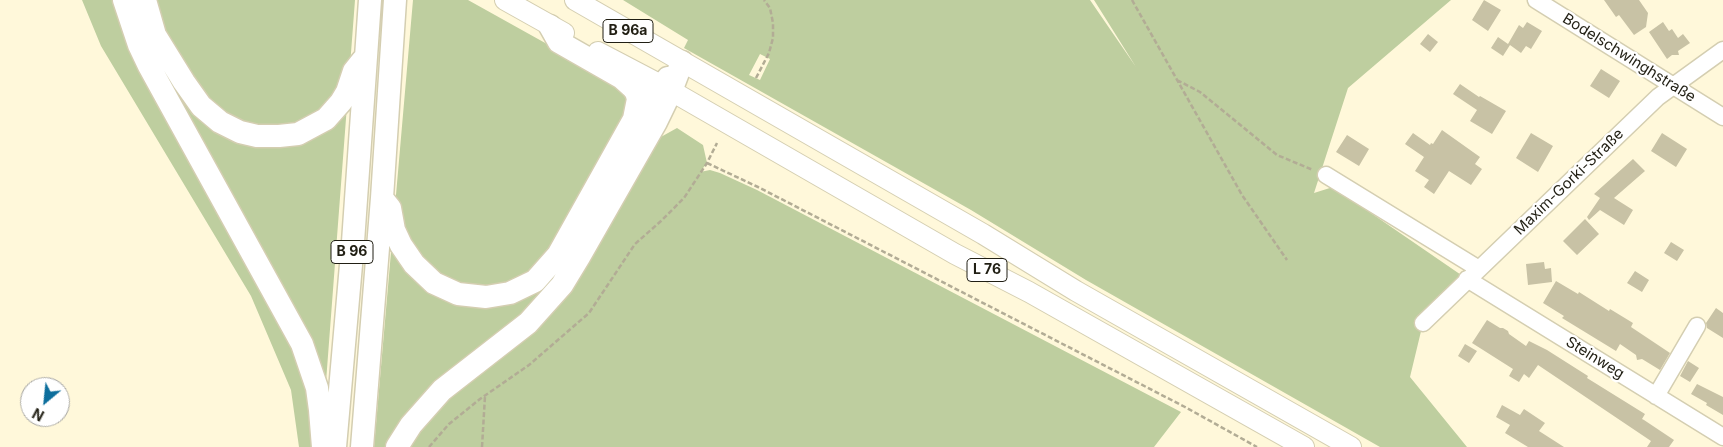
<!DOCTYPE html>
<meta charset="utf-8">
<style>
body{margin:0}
#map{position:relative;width:1723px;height:447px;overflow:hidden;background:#fff8da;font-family:Inter,sans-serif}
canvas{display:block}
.north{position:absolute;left:20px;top:377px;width:50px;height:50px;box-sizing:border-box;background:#fff;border:1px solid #a6a5a1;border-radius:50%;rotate:208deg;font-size:14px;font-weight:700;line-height:20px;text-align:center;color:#211f14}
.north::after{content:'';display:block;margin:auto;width:18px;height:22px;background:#0d6e9c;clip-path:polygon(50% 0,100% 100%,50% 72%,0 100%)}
</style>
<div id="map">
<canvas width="1723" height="447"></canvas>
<div class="north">N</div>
</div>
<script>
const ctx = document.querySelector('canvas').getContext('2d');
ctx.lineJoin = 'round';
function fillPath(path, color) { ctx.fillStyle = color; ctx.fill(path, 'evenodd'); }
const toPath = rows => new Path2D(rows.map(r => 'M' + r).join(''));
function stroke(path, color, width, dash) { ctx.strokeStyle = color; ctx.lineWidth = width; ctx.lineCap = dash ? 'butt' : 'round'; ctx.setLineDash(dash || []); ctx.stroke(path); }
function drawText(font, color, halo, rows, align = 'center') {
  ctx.font = font + ' Inter,sans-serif'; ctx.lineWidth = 4.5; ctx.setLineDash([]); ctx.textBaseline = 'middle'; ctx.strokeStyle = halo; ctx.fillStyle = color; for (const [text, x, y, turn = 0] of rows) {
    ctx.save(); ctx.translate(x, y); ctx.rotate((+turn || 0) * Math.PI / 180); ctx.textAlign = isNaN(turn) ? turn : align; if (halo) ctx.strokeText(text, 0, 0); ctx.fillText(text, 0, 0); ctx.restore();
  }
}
fillPath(toPath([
 [82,0,355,0,325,395,312,447,299,447,291,390,251,296,101,46],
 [413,0,468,0,617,83,622,90,627,103,659,138,677,128,703,145,707,163,700,172,710,170,720,173,757,190,1181,412,1154,447,374,447],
 [623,0,1090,0,1136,67,1094,0,1451,0,1348,88,1314,193,1333,187,1467,279,1423,323,1410,377,1467,447,1380,447,1086,280,971,210,684,48,688,40],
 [760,54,770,59,760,80,749,75]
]), '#bece9f');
fillPath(toPath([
 [1484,0,1501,10,1488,31,1472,20],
 [1604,0,1639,0,1648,13,1646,27,1634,35,1619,15,1616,17],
 [1527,22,1542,31,1531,49,1526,46,1521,53,1510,45,1503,56,1491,48,1498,37,1508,44,1519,25,1523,28],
 [1663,22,1669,31,1672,29,1678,38,1683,34,1690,43,1678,51,1679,55,1672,55,1667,59,1649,32],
 [1428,34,1438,42,1430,52,1420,44],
 [1601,69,1620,81,1609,98,1590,86],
 [1460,84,1479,97,1480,96,1506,111,1492,134,1470,121,1477,110,1453,94],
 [1442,130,1480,157,1475,164,1482,169,1471,185,1449,171,1434,194,1424,187,1429,180,1415,171,1424,157,1405,144,1413,133,1430,145,1431,143,1433,144],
 [1531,133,1553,146,1538,172,1516,158],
 [1662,133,1687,149,1676,167,1651,151],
 [1347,135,1369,149,1359,166,1336,152],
 [1633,159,1645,171,1614,198,1633,210,1624,225,1600,210,1589,220,1587,217,1600,198,1594,194],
 [1585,219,1599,234,1577,255,1563,241],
 [1671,242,1684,250,1677,261,1664,253],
 [1544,262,1545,269,1551,268,1552,282,1528,285,1526,264],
 [1635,271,1649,280,1642,292,1627,283],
 [1556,281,1578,294,1579,292,1609,311,1610,309,1633,323,1631,327,1670,353,1660,370,1642,359,1637,360,1636,355,1620,344,1616,351,1562,318,1564,316,1543,303],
 [1716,308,1723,313,1723,338,1707,328,1706,323],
 [1487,320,1500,328,1503,328,1508,331,1509,334,1526,346,1529,341,1547,350,1588,376,1587,378,1645,414,1642,419,1644,420,1674,440,1669,447,1647,447,1651,441,1538,365,1529,378,1524,374,1519,382,1509,376,1513,369,1472,343],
 [1465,344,1477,351,1469,363,1458,356],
 [1688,361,1699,368,1690,382,1680,376],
 [1697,384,1723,397,1723,415,1706,405,1707,403,1691,394],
 [1502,405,1520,415,1524,409,1545,423,1539,431,1564,447,1528,447,1505,433,1510,425,1496,417]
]), '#c8c2a5');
const minor = toPath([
 [1536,0,1723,117],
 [1326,175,1479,269],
 [1467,279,1723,437],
 [1423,323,1658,97,1723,50],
 [1656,396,1697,326]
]);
const major = toPath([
 [505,0,564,33],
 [575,0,983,234,1076,291,1351,447],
 [598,52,661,85,955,254,1029,292,1304,447]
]);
const highway = toPath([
 [124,0,139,45,149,66,302,344,317,388,320,410,323,447],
 [145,0,155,35,184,82,201,106,220,122,240,132,257,136,279,136,298,134,326,119,341,102,347,92,354,71,362,61],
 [550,26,559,42,622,78,632,87,636,92,638,99,634,119],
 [382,198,390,208,394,230,401,245,414,264,434,283,458,294,486,297,510,293,535,281,558,255,634,119,668,78],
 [335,447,353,242,370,0],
 [362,447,382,198,395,0],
 [397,447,411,425,442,390,528,323,562,285,579,257,656,122,671,91,682,62]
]);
stroke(minor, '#d4ceb1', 19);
stroke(major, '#d4ceb1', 22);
stroke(highway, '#d4ceb1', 25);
stroke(toPath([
 [1132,0,1242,195,1287,260],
 [756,78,769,53,773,38,773,23,770,8,764,0],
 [1177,80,1200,92,1277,155,1313,170],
 [707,163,758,187,1185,407,1257,447],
 [429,447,449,424,480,399,529,365,589,313,635,244,661,221,684,198,707,163,717,143],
 [482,447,485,396]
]), '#b2ac95', 2.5, [5, 2.5]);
stroke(minor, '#fff', 16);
stroke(major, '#fff', 20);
stroke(highway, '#fff', 22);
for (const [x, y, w] of [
 [628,31,50],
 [352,252,42],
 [987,270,40]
]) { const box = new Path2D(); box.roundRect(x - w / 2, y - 11.5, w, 23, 4); ctx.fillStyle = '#fff'; ctx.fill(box); stroke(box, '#211f14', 1); }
drawText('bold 14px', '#211f14', null, [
 ["B 96a",628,31],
 ["B 96",352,252],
 ["L 76",987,270]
]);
drawText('15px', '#211f14', '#fff', [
 ["Bodelschwinghstraße",1629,58,32],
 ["Maxim-Gorki-Straße",1569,182,-44],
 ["Steinweg",1595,358,32]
]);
</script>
